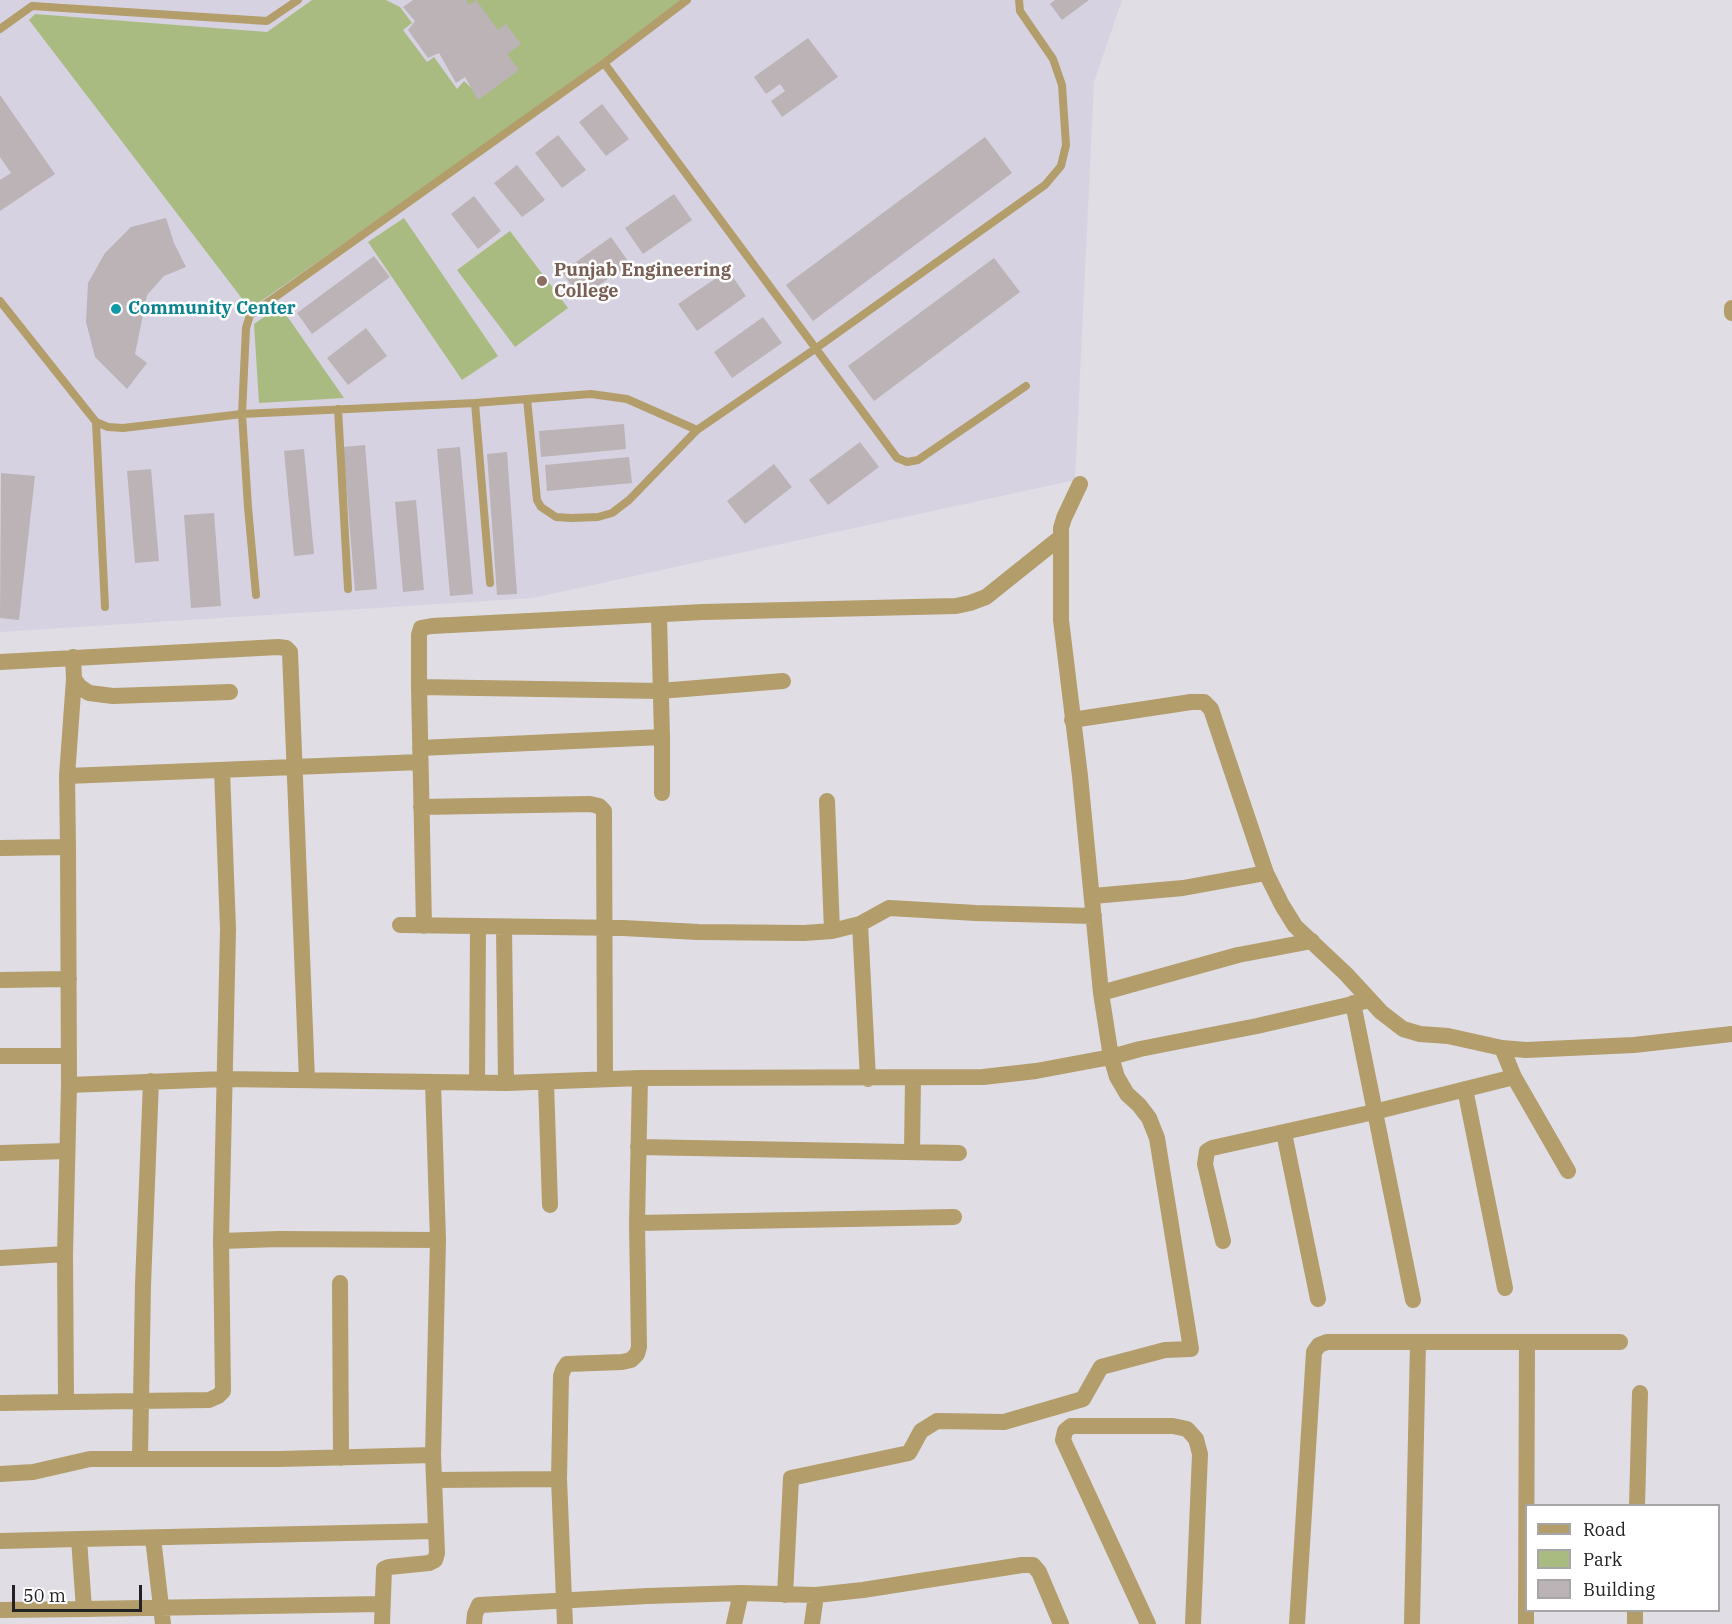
<!DOCTYPE html>
<style>
body{margin:0}
#map{position:relative;width:1732px;height:1624px;overflow:hidden;background:#e0dde5;font-family:"IBM Plex Serif",serif}
canvas{display:block}
.legend{position:absolute;left:1525px;top:1504px;width:195px;height:108px;box-sizing:border-box;background:#fff;border:2px solid #a7a6a7;margin:0;padding:8px 10px;list-style:none;font-size:18px;color:#222124}
.legend li{display:flex;align-items:center;gap:12px;height:30px}
.legend b{width:30px;border:2px solid #a7a6a7}
.scale{position:absolute;left:12px;top:1585px;width:130px;height:27px;box-sizing:border-box;border:3px solid #222124;border-top:0;padding-left:8px;font-size:18px;line-height:21px;white-space:nowrap;color:#222124;-webkit-text-stroke:4px #fff;paint-order:stroke}
</style>
<div id="map">
<canvas width="1732" height="1624"></canvas>
<ul class="legend">
<li><b style="height:8px;background:#b29d6b"></b>Road</li>
<li><b style="height:16px;background:#aabb82"></b>Park</li>
<li><b style="height:16px;background:#bcb3b7"></b>Building</li>
</ul>
<div class="scale">50 m</div>
</div>
<script>
const ctx = document.querySelector('canvas').getContext('2d');
ctx.lineJoin = 'round';
function fillPath(path, color) { ctx.fillStyle = color; ctx.fill(path, 'evenodd'); }
const toPath = rows => new Path2D(rows.map(r => 'M' + r).join(''));
function stroke(path, color, width, dash) { ctx.strokeStyle = color; ctx.lineWidth = width; ctx.lineCap = dash ? 'butt' : 'round'; ctx.setLineDash(dash || []); ctx.stroke(path); }
function drawText(font, color, halo, rows, align = 'center') {
  ctx.font = font + ' "IBM Plex Serif",serif'; ctx.lineWidth = 5; ctx.setLineDash([]); ctx.textBaseline = 'middle'; ctx.strokeStyle = halo; ctx.fillStyle = color; for (const [text, x, y, turn = 0] of rows) {
    ctx.save(); ctx.translate(x, y); ctx.rotate((+turn || 0) * Math.PI / 180); ctx.textAlign = isNaN(turn) ? turn : align; if (halo) ctx.strokeText(text, 0, 0); ctx.fillText(text, 0, 0); ctx.restore();
  }
}
fillPath(toPath([
 [0,0,1122,0,1094,82,1075,480,533,598,0,632]
]), '#d7d2e1');
fillPath(toPath([
 [312,0,386,0,400,7,412,23,403,30,427,62,434,57,457,89,464,81,479,95,504,54,498,33,469,9,462,0,684,0,469,156,250,309,29,20,35,14,267,32],
 [404,218,498,356,462,380,368,242],
 [510,231,568,308,515,347,457,270],
 [280,306,344,398,259,403,254,324]
]), '#aabb82');
fillPath(toPath([
 [413,0,466,0,469,5,476,0,498,30,506,24,521,44,507,54,519,70,478,100,465,77,456,83,439,53,428,58,408,30,415,21,403,7],
 [1055,0,1089,0,1062,20,1050,4],
 [808,38,838,77,782,117,771,101,785,91,780,84,766,94,754,77],
 [0,95,55,174,0,211,0,180,11,173,0,157],
 [602,104,629,139,606,156,579,122],
 [558,135,586,170,562,188,535,153],
 [985,137,1012,173,813,321,786,285],
 [517,165,545,200,522,217,494,183],
 [674,194,692,220,643,254,625,228],
 [474,196,501,231,478,249,451,214],
 [166,218,174,243,186,267,164,276,147,295,135,354,147,363,127,389,95,357,86,322,88,283,105,253,131,227],
 [611,237,630,264,580,298,562,272],
 [374,256,390,277,312,334,297,313],
 [994,258,1020,292,874,401,848,366],
 [728,270,746,296,697,331,678,304],
 [763,317,782,343,732,378,714,352],
 [366,328,387,356,348,385,327,358],
 [624,424,626,449,541,457,539,431],
 [860,442,879,467,828,505,809,480],
 [365,445,377,589,355,591,343,447],
 [460,447,473,594,450,596,437,449],
 [304,449,314,554,294,556,284,451],
 [507,452,517,594,497,595,487,454],
 [629,457,632,483,547,491,545,465],
 [774,464,792,487,745,524,727,501],
 [151,469,159,561,135,563,127,471],
 [1,473,35,476,19,620,0,618],
 [416,500,424,590,403,592,395,502],
 [214,513,221,606,191,608,184,515]
]), '#bcb3b7');
stroke(toPath([
 [0,29,32,6,267,21,298,0],
 [604,63,897,458,907,462,918,460,1026,386],
 [0,301,96,422,108,427,123,428,242,414,475,403,591,394,627,399,697,430],
 [527,399,537,500,541,507,556,517,571,518,598,517,612,513,629,500,697,430,815,349,1045,185,1061,166,1066,145,1062,85,1053,59,1020,11,1019,0],
 [475,403,490,583],
 [338,409,348,589],
 [96,422,105,607],
 [256,595,248,507,242,414,246,328,250,315,604,63,687,0]
]), '#b29d6b', 8);
stroke(toPath([
 [1732,308,1732,313],
 [73,657,74,679,80,687,89,693,113,696,230,692],
 [0,662,278,647,286,648,290,652,307,1080],
 [419,687,660,691,783,681],
 [1072,720,1191,702,1204,702,1211,709,1266,873,1282,905,1295,926,1346,974,1381,1012,1403,1029,1420,1034,1448,1036,1502,1048,1526,1050,1634,1045,1732,1034],
 [662,737,662,793],
 [420,748,662,737,659,616],
 [67,776,420,762],
 [827,801,832,931],
 [421,807,590,804,599,806,604,811,605,1079],
 [68,847,67,776,74,679],
 [0,848,68,847,69,1085,224,1079,506,1083,640,1078,983,1077,1036,1071,1111,1057,1140,1049,1257,1026,1370,1000],
 [1093,896,1183,888,1266,873],
 [860,924,868,1079],
 [400,925,623,928,698,932,804,933,832,931,860,924,889,908,976,913,1094,916],
 [424,926,419,687,419,635,421,628,432,626,703,612,956,606,970,603,986,597,1061,537],
 [504,928,506,1083],
 [0,980,69,979],
 [1101,993,1238,955,1312,941],
 [1353,1003,1413,1300],
 [1502,1048,1514,1077,1568,1171],
 [0,1056,68,1056],
 [546,1082,550,1205],
 [477,1083,478,927],
 [1465,1089,1505,1288],
 [1284,1133,1318,1299],
 [638,1147,959,1153],
 [912,1152,913,1078],
 [0,1153,67,1151],
 [637,1223,954,1217],
 [221,1241,279,1239,438,1240],
 [1223,1241,1205,1164,1207,1151,1212,1148,1374,1112,1514,1077],
 [65,1254,66,1401],
 [0,1258,65,1254,69,1085],
 [340,1283,341,1458],
 [0,1403,209,1400,218,1396,223,1391,221,1241,228,929,222,770],
 [140,1459,143,1285,151,1081],
 [0,1474,33,1472,90,1459,279,1459,433,1455],
 [559,1479,565,1624],
 [434,1480,559,1479,561,1376,563,1370,567,1364,622,1362,631,1360,637,1354,639,1347,637,1223,640,1078],
 [1637,1506,1640,1393],
 [153,1538,163,1624],
 [79,1539,436,1531],
 [0,1541,79,1539,84,1609,0,1610],
 [785,1595,791,1478,909,1453,921,1431,937,1421,1004,1422,1083,1399,1101,1367,1165,1350,1191,1349,1157,1138,1149,1118,1139,1105,1127,1094,1117,1077,1111,1057,1101,993,1080,776,1061,620,1061,528,1064,518,1080,484],
 [84,1609,382,1604],
 [382,1624,384,1569,389,1567,429,1563,435,1560,437,1553,433,1455,438,1240,433,1083],
 [474,1624,475,1614,479,1605,648,1596,741,1593,816,1595,863,1590,1022,1565,1033,1565,1039,1572,1061,1624],
 [734,1624,741,1593],
 [812,1624,816,1595],
 [1148,1624,1063,1440,1065,1431,1071,1426,1173,1426,1187,1429,1196,1439,1200,1454,1193,1624],
 [1297,1624,1314,1352,1319,1345,1327,1342,1620,1342],
 [1412,1624,1418,1342],
 [1526,1624,1527,1343],
 [1635,1624,1635,1610]
]), '#b29d6b', 16);
for (const [x, y, r, color] of [
 [542,281,6,"#8d6e63"],
 [116,309,6,"#0f9aa8"]
]) { const dot = new Path2D(); dot.arc(x, y, r, 0, 2 * Math.PI); ctx.fillStyle = color; ctx.fill(dot); stroke(dot, '#fff', 2); }
drawText('bold 18px', '#785e54', '#fff', [
 ["Punjab Engineering",554,271],
 ["College",554,292]
], 'left');
drawText('bold 18px', '#0d838f', '#fff', [
 ["Community Center",128,309]
], 'left');
</script>
